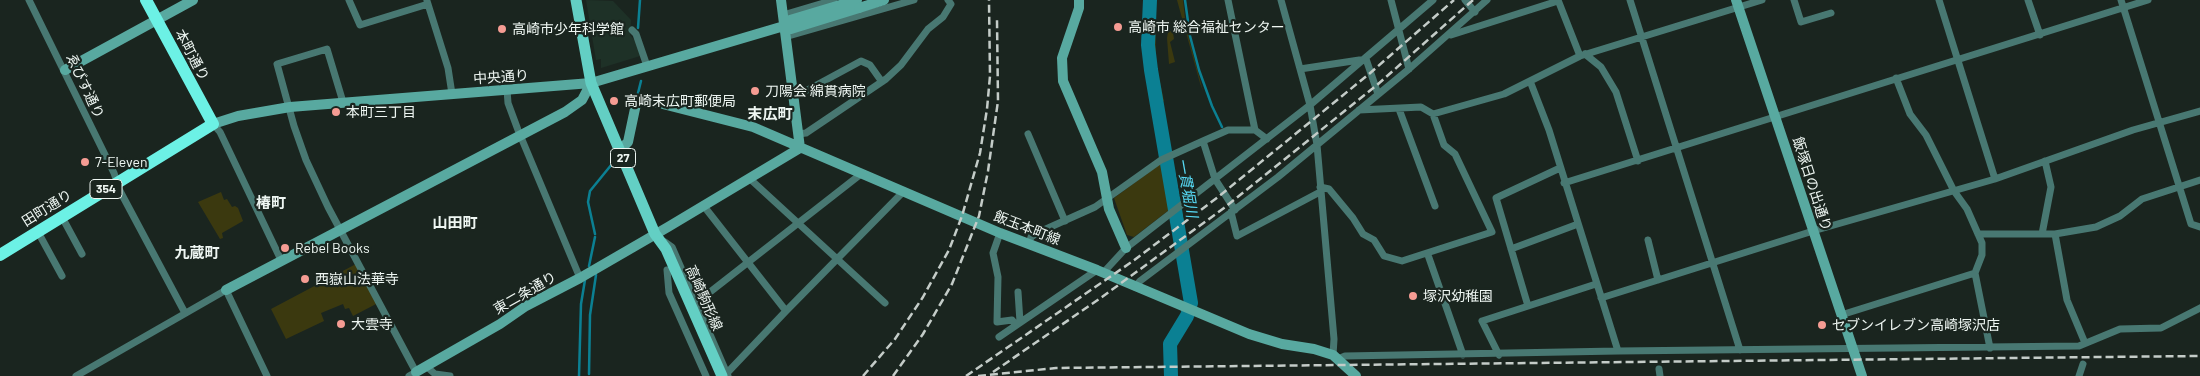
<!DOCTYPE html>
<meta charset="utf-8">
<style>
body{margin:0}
canvas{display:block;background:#1a251f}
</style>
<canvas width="2200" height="376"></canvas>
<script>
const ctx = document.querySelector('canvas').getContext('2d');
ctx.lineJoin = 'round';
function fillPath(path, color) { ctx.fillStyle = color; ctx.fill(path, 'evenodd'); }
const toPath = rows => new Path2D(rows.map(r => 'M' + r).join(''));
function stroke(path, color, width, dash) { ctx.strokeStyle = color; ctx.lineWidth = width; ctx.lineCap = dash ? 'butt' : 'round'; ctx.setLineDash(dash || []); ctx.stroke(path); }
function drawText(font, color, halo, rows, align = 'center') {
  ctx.font = font + ' Barlow,"Noto Sans JP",sans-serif'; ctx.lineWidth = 4.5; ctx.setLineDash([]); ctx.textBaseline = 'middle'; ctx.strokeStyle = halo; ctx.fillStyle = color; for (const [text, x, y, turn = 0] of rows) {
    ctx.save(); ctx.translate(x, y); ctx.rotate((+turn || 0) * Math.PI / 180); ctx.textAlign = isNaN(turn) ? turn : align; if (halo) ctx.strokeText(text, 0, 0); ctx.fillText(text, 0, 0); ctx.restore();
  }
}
fillPath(toPath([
 [586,0,613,1,631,20,630,35,636,42,640,56,601,68,601,59,596,60]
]), '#1e3127');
fillPath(toPath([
 [1152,0,1155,0,1156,63,1164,101,1158,103,1150,45],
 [1177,0,1183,0,1186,27,1203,91,1200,83],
 [1170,31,1173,33,1174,39,1170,42,1175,62,1169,64,1167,38,1168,32],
 [1159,165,1162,165,1169,210,1134,237,1127,235,1114,198],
 [221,192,224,200,227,199,232,207,235,206,238,208,243,221,222,233,223,238,220,239,198,202],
 [356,264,378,303,353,316,349,308,345,309,343,304,321,313,324,321,286,339,271,309]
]), '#3b390f');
stroke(toPath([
 [1185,0,1190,36,1199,70,1212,106,1222,127],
 [638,28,640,0],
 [638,93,641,81],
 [595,234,588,202,590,191,612,164],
 [589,266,595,237],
 [589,374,590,315,596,275],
 [579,376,581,304,585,280]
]), '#0b8093', 2.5);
stroke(toPath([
 [1150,0,1148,45,1151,70,1191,303,1187,316,1170,344,1171,376]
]), '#0b8093', 14);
stroke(toPath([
 [29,0,114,173,120,191,185,313],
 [349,0,360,25,428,4],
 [1228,0,1255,130],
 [1281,0,1310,105,1317,145,1334,339,1333,355],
 [1391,0,1409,69],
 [1465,0,1475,12],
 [1558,0,1580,56],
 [1630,0,1740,350],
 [1794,0,1801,22,1831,13],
 [1939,0,1995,179],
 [2028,0,2040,35],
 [2121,0,2191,224,2200,227],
 [427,1,448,68,452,94],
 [783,15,834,0],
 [632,30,636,34,647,66],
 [1451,35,1558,1],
 [785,37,914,0],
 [1585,54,1601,67,1616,92,1638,161],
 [1300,69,1366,59,1378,94],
 [1896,78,1910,114,1926,135,1954,191,1967,209,1982,243,1982,255,1975,273,1990,348],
 [1530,81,1549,130,1618,351],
 [507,90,508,103,518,130,580,278],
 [794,96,800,94,861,61,870,65,882,82],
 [343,102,327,49,277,64,294,126,306,160,328,207,416,372,409,376],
 [1399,109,1435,206],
 [1433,114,1504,94,1580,56,1762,0],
 [213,124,220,132,281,260],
 [798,134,806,133,886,79,901,65,928,29,943,17,951,4,948,0],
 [1028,134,1065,221],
 [1203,141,1215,179,1235,210],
 [749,178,885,303],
 [1564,183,2148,0],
 [1320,187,1329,189,1353,218,1363,234,1374,240,1384,256,1402,261,1492,232,1455,154,1444,145,1433,114,1421,107,1359,110],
 [703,205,786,311],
 [1231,212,1237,236,1320,192],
 [62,217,82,254],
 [38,232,62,276],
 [1000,233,993,253,998,277,997,322,1012,320,1016,325],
 [1978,234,2055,234,2096,227,2120,216,2142,199,2200,180],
 [2042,234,2051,187,2045,161],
 [2055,234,2067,300,2085,343],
 [1648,240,1658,280],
 [665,242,672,247,728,376],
 [1029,243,1031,237,1037,233,1095,207,1161,160,1203,141,1228,130,1255,130,1267,139],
 [1511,249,1578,224],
 [1428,255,1463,355],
 [667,270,669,293,706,376],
 [1103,273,1126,248,1310,105,1433,0],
 [1135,287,1140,281,1278,177,1409,69,1487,0],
 [1018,292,1020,322],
 [1601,298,1813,231,1995,179,2133,130,2200,111],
 [696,303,861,174],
 [1528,306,1496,198,1560,168],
 [1841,315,1975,273],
 [999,337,1097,270],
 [1499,355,1482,321,1596,284],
 [1338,359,1345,356,1618,351,2079,346,2120,329,2161,328,2200,308],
 [426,366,435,374,450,376],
 [1659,369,1660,376],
 [727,373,786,311,904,191],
 [76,376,226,290,267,376],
 [2079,376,2083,364]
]), '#487872', 7);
stroke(toPath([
 [781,0,800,148],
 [1079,0,1079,8,1062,58,1063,81,1102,172,1109,209,1126,248],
 [1736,0,1862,376],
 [784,26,791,29,859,8],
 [65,70,193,0],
 [213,124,238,116,290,107,591,83,784,26,790,20,857,0],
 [620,150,628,142,636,104,643,99,753,127,1000,233,1097,270,1249,334,1282,344,1314,349,1333,355,1356,376],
 [226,290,565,112,582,100,591,83],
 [416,372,500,324,526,306,580,278,668,227,800,148]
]), '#58a9a0', 10);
stroke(toPath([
 [576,0,591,83,655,234,666,249,722,376]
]), '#63cfc4', 11);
stroke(toPath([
 [0,255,213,124,146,0]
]), '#6cf1e5', 12);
stroke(toPath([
 [993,372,1102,297,1224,208,1377,85,1473,0],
 [863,376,895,339,923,297,949,250,962,216,980,153,987,109,990,76,989,0],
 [893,376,923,334,952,284,979,216,988,171,998,101,997,20],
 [966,376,1133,261,1218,197,1369,74,1454,0],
 [978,376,1056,368,2200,356]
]), '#c4ccc8', 2.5, [8, 4]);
stroke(toPath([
 [859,8,884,0]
]), '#58a9a0', 10);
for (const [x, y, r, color] of [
 [1118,27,5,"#f59c93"],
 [502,29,5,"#f59c93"],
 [755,91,5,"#f59c93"],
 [614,101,5,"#f59c93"],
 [336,112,5,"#f59c93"],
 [85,162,5,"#f59c93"],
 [285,248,5,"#f59c93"],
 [305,279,5,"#f59c93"],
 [1413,296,5,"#f59c93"],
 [341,324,5,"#f59c93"],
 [1822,325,5,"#f59c93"]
]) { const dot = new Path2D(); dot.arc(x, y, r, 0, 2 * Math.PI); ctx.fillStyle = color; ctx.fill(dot); stroke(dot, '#1a251f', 2); }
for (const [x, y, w] of [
 [623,158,25],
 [106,189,32]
]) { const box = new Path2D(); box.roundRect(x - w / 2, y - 9.5, w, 19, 4); ctx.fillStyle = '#1a251f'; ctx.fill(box); stroke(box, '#eef6f2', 1); }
drawText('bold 12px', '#eef6f2', null, [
 ["27",623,158],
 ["354",106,189]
]);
drawText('14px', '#eef6f2', '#1a251f', [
 ["高崎市 総合福祉センター",1128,27],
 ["高崎市少年科学館",512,29],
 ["刀陽会 綿貫病院",765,91],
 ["高崎末広町郵便局",624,101],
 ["本町三丁目",346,112],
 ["7-Eleven",95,162],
 ["Rebel Books",295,248],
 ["西嶽山法華寺",315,279],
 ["塚沢幼稚園",1423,296],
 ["大雲寺",351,324],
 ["セブンイレブン高崎塚沢店",1832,325]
], 'left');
drawText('14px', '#eef6f2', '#1a251f', [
 ["本町通り",192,55,62],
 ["中央通り",501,77,-4],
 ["ゑびす通り",85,86,65],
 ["飯塚日の出通り",1812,184,72],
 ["田町通り",47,208,-32],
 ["飯玉本町線",1027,228,21],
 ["東二条通り",525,293,-30],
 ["高崎駒形線",704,298,66]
]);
drawText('bold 15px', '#eef6f2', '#1a251f', [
 ["末広町",770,114],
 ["椿町",271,203],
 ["山田町",455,223],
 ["九蔵町",197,253]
]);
drawText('italic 15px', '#57daf5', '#1a251f', [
 ["一貫堀川",1187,188,80]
]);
</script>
